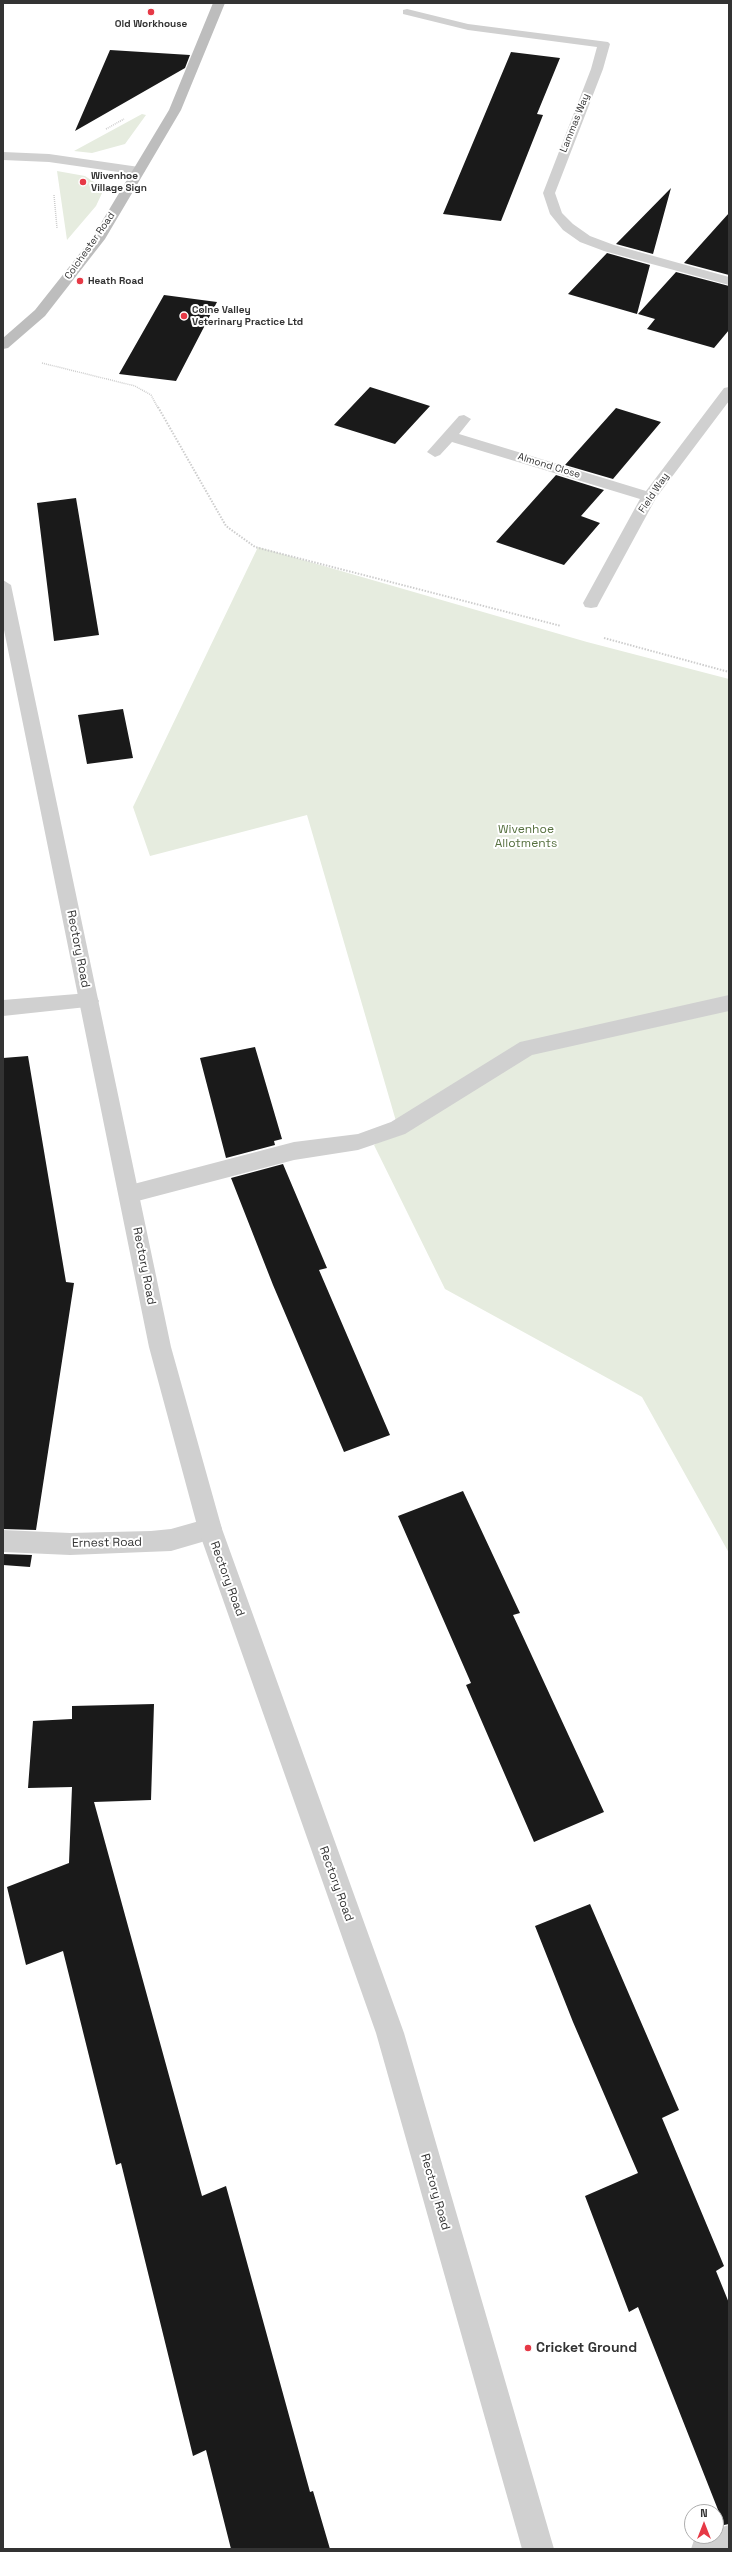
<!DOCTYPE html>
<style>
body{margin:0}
#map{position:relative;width:732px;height:2552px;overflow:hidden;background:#fff;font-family:"Space Grotesk",sans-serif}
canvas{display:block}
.frame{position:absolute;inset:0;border:4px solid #333;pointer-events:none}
.north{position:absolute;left:684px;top:2504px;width:40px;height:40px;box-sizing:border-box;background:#fff;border:1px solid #adadad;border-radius:50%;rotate:0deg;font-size:11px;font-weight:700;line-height:16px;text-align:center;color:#333}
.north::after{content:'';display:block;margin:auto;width:14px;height:18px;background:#e63946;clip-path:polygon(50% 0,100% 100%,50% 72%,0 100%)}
</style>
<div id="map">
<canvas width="732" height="2552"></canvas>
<div class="frame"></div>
<div class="north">N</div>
</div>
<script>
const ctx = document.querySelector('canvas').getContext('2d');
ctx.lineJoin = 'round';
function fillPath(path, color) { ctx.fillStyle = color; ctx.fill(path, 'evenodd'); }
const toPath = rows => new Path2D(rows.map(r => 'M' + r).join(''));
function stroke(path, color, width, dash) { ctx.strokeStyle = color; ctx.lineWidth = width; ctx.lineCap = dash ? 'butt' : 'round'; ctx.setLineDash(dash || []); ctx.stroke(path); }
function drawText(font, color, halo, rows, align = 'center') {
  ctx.font = font + ' "Space Grotesk",sans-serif'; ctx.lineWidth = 4; ctx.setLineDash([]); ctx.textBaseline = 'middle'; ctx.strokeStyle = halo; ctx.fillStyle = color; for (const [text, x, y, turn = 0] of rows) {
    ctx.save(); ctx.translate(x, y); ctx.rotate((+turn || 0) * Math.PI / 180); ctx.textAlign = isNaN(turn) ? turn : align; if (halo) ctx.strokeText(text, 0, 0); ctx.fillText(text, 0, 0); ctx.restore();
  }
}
fillPath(toPath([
 [142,114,146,115,125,144,92,153,74,151],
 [57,171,85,176,100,186,103,191,96,206,67,240],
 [258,547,587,642,729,679,729,1553,642,1397,445,1289,374,1145,398,1128,307,815,150,856,133,807]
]), '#e6ecdf');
fillPath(toPath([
 [110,50,190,55,185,68,75,131],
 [511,52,560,58,537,114,543,115,501,221,443,214],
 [671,188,653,254,616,244],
 [729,213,729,275,684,263],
 [607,253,650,265,637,314,568,294],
 [676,272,729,286,729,330,714,348,647,329,655,319,638,314],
 [164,295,217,302,176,381,119,374],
 [370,387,430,406,395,444,334,425],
 [616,408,661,422,613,479,565,465],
 [556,475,604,490,581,516,600,523,564,565,496,542],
 [76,498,99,635,54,641,37,503],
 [123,709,133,758,87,764,78,715],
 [255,1047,282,1139,274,1141,275,1145,226,1158,200,1058],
 [28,1056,66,1282,74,1283,36,1530,3,1529,3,1058],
 [283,1164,327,1268,319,1270,390,1435,344,1452,273,1285,231,1178],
 [463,1491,520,1613,513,1615,604,1812,534,1842,466,1685,471,1683,398,1516],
 [3,1554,32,1555,30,1567,3,1565],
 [154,1704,151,1800,94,1802,202,2196,226,2186,310,2492,313,2491,330,2549,231,2549,206,2450,193,2456,121,2163,116,2165,63,1951,26,1965,7,1887,69,1863,72,1787,28,1788,33,1721,72,1719,72,1706],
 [590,1904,679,2110,662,2118,724,2266,716,2271,729,2303,729,2524,724,2525,638,2307,629,2312,585,2196,638,2173,573,2022,535,1926]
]), '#1a1a1a');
stroke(toPath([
 [106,129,124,119],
 [54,195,57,228],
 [42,363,135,386,151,395,158,408]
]), '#cdcdcd', 1.5, [1, 1]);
stroke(toPath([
 [158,407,226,526,255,547,561,626],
 [604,638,729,672]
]), '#cdcdcd', 2, [1.5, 1.5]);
fillPath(toPath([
 [89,993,96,996,99,1001,96,1006,3,1016,3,1000,89,993],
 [729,995,729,1011,532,1055,405,1134,358,1150,294,1160,130,1203,122,1200,119,1194,122,1188,130,1185,294,1142,358,1134,391,1122,520,1042,729,995],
 [729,2525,729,2549,691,2549,695,2537,716,2536,716,2529,729,2525]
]), '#d0d0d0');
fillPath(toPath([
 [407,9,468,24,608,42,610,44,603,69,555,193,562,213,573,224,590,236,614,245,729,277,729,285,604,251,580,242,563,230,550,214,543,193,591,69,597,47,468,30,403,14,403,10,407,9],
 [3,152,49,154,139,167,145,171,139,175,49,162,3,160,3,152],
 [729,387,729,401,656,498,599,603,597,607,591,608,585,607,583,603,640,499,452,442,440,455,435,457,427,452,459,416,464,415,471,419,459,434,646,491,724,388,729,387],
 [210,1518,219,1521,222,1529,219,1537,171,1551,70,1555,3,1552,3,1530,70,1533,151,1531,171,1529,210,1518]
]), '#d0d0d0');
fillPath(toPath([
 [3,580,11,585,171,1347,222,1529,404,2033,554,2549,522,2549,376,2033,198,1529,149,1347,3,625,3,580]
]), '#d0d0d0');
fillPath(toPath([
 [213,3,225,3,181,110,105,239,45,316,8,348,3,349,3,338,35,310,92,238,169,110,213,3]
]), '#bdbdbd');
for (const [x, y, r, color] of [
 [151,12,4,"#e63946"],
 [83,182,4,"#e63946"],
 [80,281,4,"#e63946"],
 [184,316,4,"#e63946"],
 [528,2348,4,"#e63946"]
]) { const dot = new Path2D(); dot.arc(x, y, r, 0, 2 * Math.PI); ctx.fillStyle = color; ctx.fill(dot); stroke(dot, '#fff', 1.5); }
drawText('bold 10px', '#333', '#fff', [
 ["Old Workhouse",151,24,"center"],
 ["Wivenhoe",91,176],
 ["Village Sign",91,188],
 ["Heath Road",88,281],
 ["Colne Valley",192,310],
 ["Veterinary Practice Ltd",192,322]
], 'left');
drawText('10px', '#333', '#fff', [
 ["Lammas Way",575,123,-68],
 ["Colchester Road",90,246,-55],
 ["Almond Close",549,466,17],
 ["Field Way",654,493,-56]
]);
drawText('12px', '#56703f', '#fff', [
 ["Wivenhoe",526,830],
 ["Allotments",526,844]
]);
drawText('12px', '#333', '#fff', [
 ["Rectory Road",78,949,79],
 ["Rectory Road",144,1266,79],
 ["Ernest Road",107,1543,-1],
 ["Rectory Road",227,1579,70],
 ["Rectory Road",336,1884,70],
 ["Rectory Road",435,2192,74]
]);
drawText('bold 14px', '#333', '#fff', [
 ["Cricket Ground",536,2348]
], 'left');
</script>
